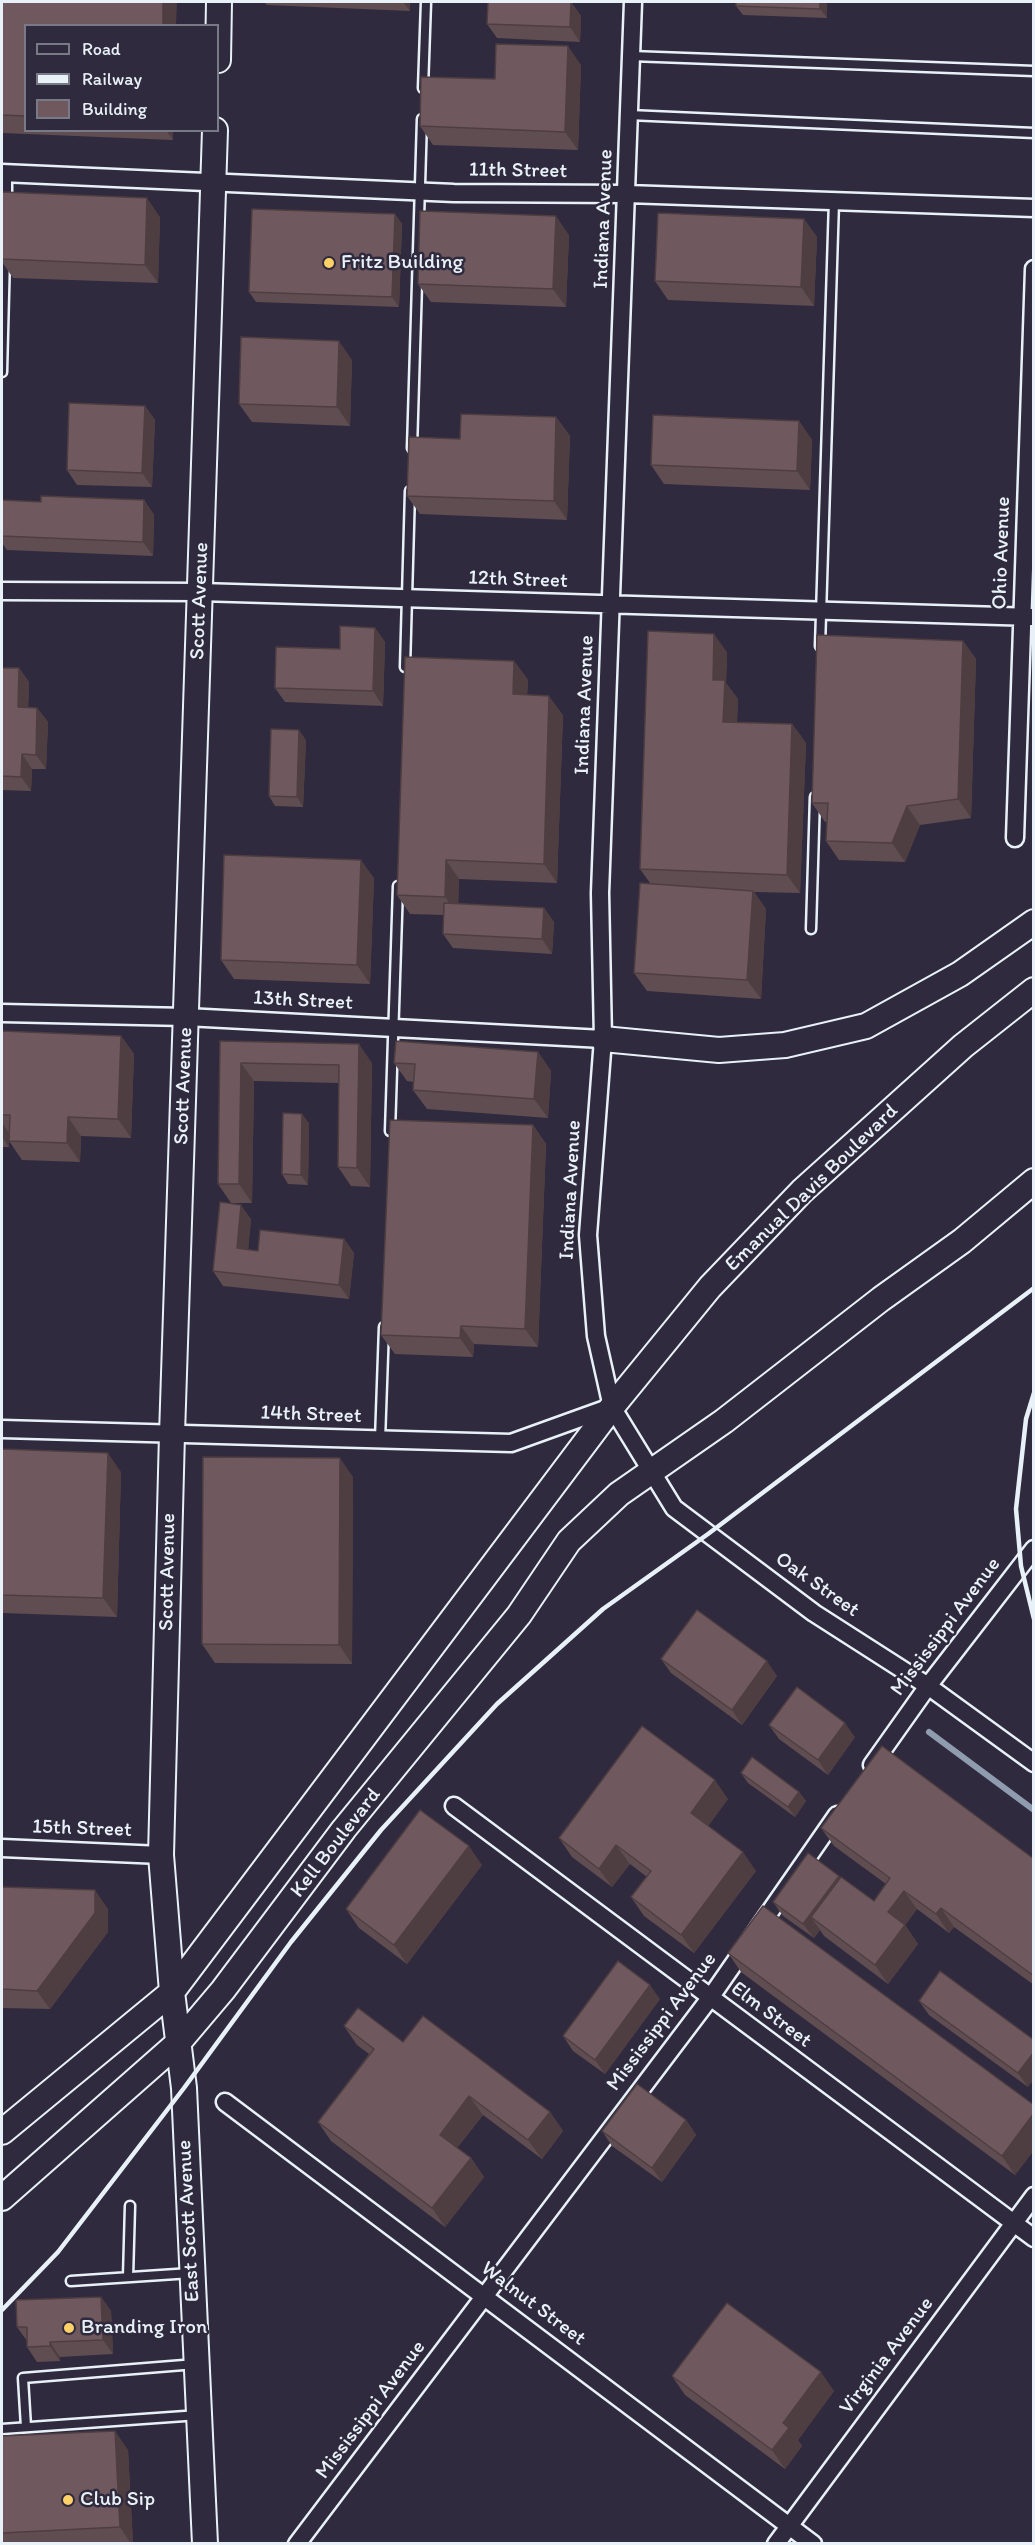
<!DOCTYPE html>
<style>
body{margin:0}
#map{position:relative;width:1035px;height:2545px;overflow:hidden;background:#2f2a3d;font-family:Itim,sans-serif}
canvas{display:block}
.frame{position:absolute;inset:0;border:3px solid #e8f1f8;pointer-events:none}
.legend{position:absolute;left:24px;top:24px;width:195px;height:108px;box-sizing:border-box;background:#2f2a3d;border:2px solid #797a88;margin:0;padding:8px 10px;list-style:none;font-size:18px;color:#e8f1f8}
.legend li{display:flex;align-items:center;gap:12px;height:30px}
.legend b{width:30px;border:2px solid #797a88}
</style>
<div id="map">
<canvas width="1035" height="2545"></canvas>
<div class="frame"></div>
<ul class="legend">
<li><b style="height:8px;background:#2f2a3d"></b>Road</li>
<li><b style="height:8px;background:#e8f1f8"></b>Railway</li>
<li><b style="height:16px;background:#6f595e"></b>Building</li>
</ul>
</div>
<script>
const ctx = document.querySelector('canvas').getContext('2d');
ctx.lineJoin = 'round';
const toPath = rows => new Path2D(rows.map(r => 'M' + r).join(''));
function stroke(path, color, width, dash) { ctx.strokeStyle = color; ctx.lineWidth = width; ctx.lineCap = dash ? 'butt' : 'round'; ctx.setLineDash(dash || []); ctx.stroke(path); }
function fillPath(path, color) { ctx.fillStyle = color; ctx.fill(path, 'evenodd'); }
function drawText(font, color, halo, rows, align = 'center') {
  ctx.font = font + ' Itim,sans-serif'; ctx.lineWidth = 5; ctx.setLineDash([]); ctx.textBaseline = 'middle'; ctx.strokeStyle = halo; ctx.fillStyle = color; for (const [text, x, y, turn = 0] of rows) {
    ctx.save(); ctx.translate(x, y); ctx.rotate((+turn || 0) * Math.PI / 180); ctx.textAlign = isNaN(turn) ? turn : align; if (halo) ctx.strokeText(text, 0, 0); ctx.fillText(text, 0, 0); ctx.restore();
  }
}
stroke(toPath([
 [929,1732,1034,1810]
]), '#8f9bae', 6);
const lane = toPath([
 [631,56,1034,71],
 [423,88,426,2],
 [629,115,1034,133],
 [7,201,7,173],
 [2,372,5,256],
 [412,448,422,119],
 [820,646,834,201],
 [405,667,410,491],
 [811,929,815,797],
 [390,1131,398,886],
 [380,1440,384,1327],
 [128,2277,130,2206],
 [71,2281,191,2273],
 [26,2427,23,2378,196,2364],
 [2,2429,199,2415]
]);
const street = toPath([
 [633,2,600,893,603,1039,588,1235,596,1336,612,1407,674,1508,814,1613,928,1686,1034,1763],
 [2,173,454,193,627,194,1034,208],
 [2,591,200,592,1034,617],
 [1015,838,1034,269],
 [2,1013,186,1017,603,1039],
 [2,1429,511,1443,611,1407],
 [872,1765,928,1686,1034,1549],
 [454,1806,1034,2238],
 [2,1848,161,1855],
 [225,2102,813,2544],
 [297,2544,710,1998,837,1815],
 [776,2544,1034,2196]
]);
const secondary = toPath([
 [218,60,219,2],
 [603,1039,719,1050,785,1045,866,1026,960,974,1034,922],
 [2,2132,172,1992,612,1407,710,1287,802,1191,963,1046,1034,990],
 [2,2198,179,2042,223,1990,344,1829,519,1615,569,1541,619,1494,724,1421,881,1299,962,1241,1034,1181],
 [205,2544,184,2088,172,1992,161,1855,172,1434,215,130]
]);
stroke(lane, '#e8f1f8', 13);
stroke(street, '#e8f1f8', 21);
stroke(secondary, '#e8f1f8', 28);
stroke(lane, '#2f2a3d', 8);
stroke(street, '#2f2a3d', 16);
stroke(secondary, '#2f2a3d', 24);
stroke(toPath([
 [1034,1393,1026,1419,1016,1509,1021,1566,1034,1619],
 [2,2310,58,2252,184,2088,291,1942,381,1830,497,1704,603,1609,708,1534,1034,1288]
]), '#e8f1f8', 4.5);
fillPath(toPath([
 [2,2,26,26,26,130,173,130,173,140,2,133],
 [264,2,410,2,410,11,267,5],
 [571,2,581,16,580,42,497,38,487,24],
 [736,2,827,2,827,18,743,15,736,6],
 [581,65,578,150,433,145,420,126,495,79],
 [2,204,160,217,158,283,13,278,2,262],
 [395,214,402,224,399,307,256,302,249,292],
 [804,219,817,237,814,306,668,300,655,281],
 [569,235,566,307,431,302,418,284],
 [352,360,350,426,252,422,239,404],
 [145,406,155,420,152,487,77,485,67,470],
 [556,417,570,436,567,520,420,514,407,496,460,439],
 [799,421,812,440,810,490,664,484,651,465],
 [2,500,41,502,144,500,154,515,153,556,7,550,2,543],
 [375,628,385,642,383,706,285,702,275,688],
 [963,641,976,659,971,818,920,825,905,862,839,860,826,841,827,822,825,822,812,803],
 [727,652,726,683,738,699,737,722,792,724,806,743,800,893,754,892,766,909,761,999,647,991,634,973,650,883,640,869],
 [514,661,528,680,527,695,563,715,557,883,459,879,458,904,544,908,554,922,552,954,453,948,443,934,444,915,410,914,397,895],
 [2,668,19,668,29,682,28,707,37,708,48,722,46,769,32,769,31,791,2,790],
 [306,740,303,807,275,806,269,796],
 [374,878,370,984,234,979,221,960],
 [2,1031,121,1036,134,1054,131,1138,81,1136,80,1162,22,1160,9,1141,9,1147,2,1147],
 [220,1041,372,1063,370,1187,351,1186,338,1167,339,1083,254,1081,252,1203,231,1203,218,1184],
 [538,1052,551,1071,548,1118,427,1109,413,1090,414,1082,407,1081,394,1063],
 [309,1123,308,1185,288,1184,282,1174],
 [533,1125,546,1144,538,1347,474,1344,473,1357,395,1354,381,1335],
 [251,1219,248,1250,258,1251,344,1239,354,1253,349,1299,223,1286,213,1271],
 [2,1449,121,1472,117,1617,2,1613],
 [353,1477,352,1664,215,1663,202,1644],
 [661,1659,777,1676,742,1725,671,1673],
 [769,1725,855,1737,828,1775,779,1739],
 [741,1773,799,1792,806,1801,795,1817,748,1783],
 [728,1799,708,1826,756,1871,694,1953,644,1916,631,1897,647,1877,630,1864,612,1887,572,1857,559,1838],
 [821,1828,1034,1859,1034,1985,954,1927,949,1933,917,1909,905,1925,918,1944,888,1984,824,1936,820,1930,814,1938,783,1916,773,1902,840,1878,874,1901,886,1884,834,1846],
 [482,1865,407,1964,359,1928,346,1909],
 [2,1887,108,1909,108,1932,50,2009,2,2008],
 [728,1953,1034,2105,1034,2150,1015,2175,741,1972],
 [660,1999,605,2074,573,2051,563,2036],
 [919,2001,1034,2040,1028,2087,929,2015],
 [344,2026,403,2042,550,2112,563,2131,542,2159,483,2115,457,2148,471,2158,484,2177,445,2227,331,2141,318,2122,369,2054,357,2045],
 [686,2120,696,2135,662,2182,612,2146,602,2131],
 [101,2297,111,2311,113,2354,60,2357,60,2361,37,2362,27,2347,27,2341,17,2327],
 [672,2376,834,2391,798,2440,802,2446,785,2469,685,2395],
 [2,2436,128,2450,133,2544,4,2544,2,2541]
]), '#5f4d51');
fillPath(toPath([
 [163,2,177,2,176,26,163,26],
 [403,2,410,2,410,11],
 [571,2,581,16,580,42,570,27],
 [820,2,827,2,827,18,820,9],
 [568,46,581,65,578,150,565,132],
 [166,130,173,130,173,140],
 [147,198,160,217,158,283,145,265],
 [395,214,402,224,399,307,392,297],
 [556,216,569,235,566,307,553,289],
 [804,219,817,237,814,306,801,287],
 [339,341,352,360,350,426,337,407],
 [145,406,155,420,152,487,142,473],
 [556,417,570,436,567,520,554,501],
 [799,421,812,440,810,490,797,471],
 [144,500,154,515,153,556,143,542],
 [375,628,385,642,383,706,373,691],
 [714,634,727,652,726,683,738,699,736,740,723,722,713,680],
 [963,641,976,659,971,818,958,799],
 [514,661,528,680,526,713,513,694],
 [19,668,29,682,28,721,18,707],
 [549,696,563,715,557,883,544,864],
 [37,708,48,722,46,769,36,755],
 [792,724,806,743,800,893,787,875],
 [299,730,306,740,303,807,297,797],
 [22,754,32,769,31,791,21,777],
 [907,806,920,825,905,862,892,843],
 [361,860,374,878,370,984,357,965],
 [446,860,459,879,458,916,445,897],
 [753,891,766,909,761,999,747,980],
 [544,908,554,922,552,954,542,939],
 [121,1036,134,1054,131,1138,118,1119],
 [359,1044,372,1063,370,1187,357,1168],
 [538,1052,551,1071,548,1118,534,1099],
 [241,1063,254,1081,252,1203,239,1184],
 [302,1114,309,1123,308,1185,301,1175],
 [68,1117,81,1136,80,1162,67,1143],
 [2,1122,9,1133,9,1147,2,1137],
 [533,1125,546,1144,538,1347,525,1329],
 [241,1205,251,1219,247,1263,237,1248],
 [344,1239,354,1253,349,1299,339,1285],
 [461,1326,474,1344,473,1357,460,1338],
 [108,1453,121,1472,117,1617,103,1598],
 [340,1458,353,1477,352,1664,339,1645],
 [767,1661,777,1676,742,1725,732,1710],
 [845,1723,855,1737,828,1775,818,1760],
 [715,1780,728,1799,704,1832,691,1813],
 [799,1792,806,1801,795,1817,788,1807],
 [616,1845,630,1864,612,1887,599,1869],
 [469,1846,482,1865,407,1964,394,1945],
 [743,1852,756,1871,694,1953,681,1935],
 [839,1876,849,1890,811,1917,820,1930,814,1938,803,1924],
 [95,1890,108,1909,108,1932,50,2009,37,1991],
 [904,1891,917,1909,901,1931,888,1912],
 [941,1908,954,1927,949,1933,936,1914],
 [905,1925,918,1944,888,1984,875,1965],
 [650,1985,660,1999,605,2074,595,2060],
 [1034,2052,1034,2080,1028,2087,1018,2073],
 [469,2096,483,2115,453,2153,440,2135],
 [550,2112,563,2131,542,2159,528,2140],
 [1034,2113,1034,2150,1015,2175,1002,2156],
 [686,2120,696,2135,662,2182,652,2168],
 [471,2158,484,2177,445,2227,432,2208],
 [101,2297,111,2311,113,2354,103,2340],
 [50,2342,60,2357,60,2361,50,2346],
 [821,2372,834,2391,798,2440,802,2446,785,2469,772,2450,783,2423],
 [115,2431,128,2450,133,2544,131,2544,120,2527]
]), '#4e3e42');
const building = toPath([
 [2,2,163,2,163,26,26,26,26,116,2,115,2,2],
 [488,2,571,2,570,27,487,24,488,2],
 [736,2,820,2,820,9,736,6,736,2],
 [496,44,568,46,565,132,420,126,421,77,495,79,496,44],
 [2,192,147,198,145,265,2,259,2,192],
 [252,209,395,214,392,297,249,292,252,209],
 [420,211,556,216,553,289,418,284,420,211],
 [658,213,804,219,801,287,655,281,658,213],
 [241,337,339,341,337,407,239,404,241,337],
 [69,403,145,406,142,473,67,470,69,403],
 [461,414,556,417,554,501,407,496,409,437,460,439,461,414],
 [653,415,799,421,797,471,651,465,653,415],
 [41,496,144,500,143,542,2,536,2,500,41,502,41,496],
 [340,626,375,628,373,691,275,688,276,647,340,649,340,626],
 [648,631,714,634,713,680,725,680,723,722,792,724,787,875,640,869,648,631],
 [817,635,963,641,958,799,907,806,892,843,826,841,828,803,812,803,817,635],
 [405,657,514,661,513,694,549,696,544,864,446,860,445,897,397,895,405,657],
 [2,668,19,668,18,707,37,708,36,755,22,754,21,777,2,776,2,668],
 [271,729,299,730,297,797,269,796,271,729],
 [224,855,361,860,357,965,221,960,224,855],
 [640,883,753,891,747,980,634,973,640,883],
 [444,903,544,908,542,939,443,934,444,903],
 [2,1031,121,1036,118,1119,68,1117,67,1143,9,1141,10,1115,2,1115,2,1031],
 [220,1041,359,1044,357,1168,338,1167,339,1065,241,1063,239,1184,218,1184,220,1041],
 [396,1041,538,1052,534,1099,413,1090,415,1064,394,1063,396,1041],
 [283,1113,302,1114,301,1175,282,1174,283,1113],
 [390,1120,533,1125,525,1329,461,1326,460,1338,381,1335,390,1120],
 [220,1202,241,1205,237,1248,258,1251,260,1230,344,1239,339,1285,213,1271,220,1202],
 [2,1449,108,1453,103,1598,2,1595,2,1449],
 [203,1457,340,1458,339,1645,202,1644,203,1457],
 [697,1610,767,1661,732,1710,661,1659,697,1610],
 [797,1687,845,1723,818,1760,769,1725,797,1687],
 [642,1726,715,1780,691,1813,743,1852,681,1935,631,1897,651,1871,616,1845,599,1869,559,1838,642,1726],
 [882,1746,1034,1859,1034,1976,941,1908,936,1914,904,1891,888,1912,905,1925,875,1965,811,1917,841,1877,874,1901,890,1878,821,1828,882,1746],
 [752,1757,799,1792,788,1807,741,1773,752,1757],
 [420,1810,469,1846,394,1945,346,1909,420,1810],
 [808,1853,839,1876,803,1924,773,1902,808,1853],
 [2,1887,95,1890,95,1913,37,1991,2,1989,2,1887],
 [763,1906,1034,2105,1034,2113,1002,2156,728,1953,763,1906],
 [618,1961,650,1985,595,2060,563,2036,618,1961],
 [940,1971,1034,2040,1034,2052,1018,2073,919,2001,940,1971],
 [358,2008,403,2042,423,2016,550,2112,528,2140,469,2096,440,2135,471,2158,432,2208,318,2122,374,2049,344,2026,358,2008],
 [637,2084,686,2120,652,2168,602,2131,637,2084],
 [101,2297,103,2340,50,2342,50,2346,27,2347,27,2327,17,2327,16,2300,101,2297],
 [727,2303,821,2372,783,2423,789,2428,772,2450,672,2376,727,2303],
 [115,2431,120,2527,2,2533,2,2436,115,2431]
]);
fillPath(building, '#6f595e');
stroke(building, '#4e3e42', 1.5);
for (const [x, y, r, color] of [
 [329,263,6,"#ffd166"],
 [69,2328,6,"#ffd166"],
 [68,2500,6,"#ffd166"]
]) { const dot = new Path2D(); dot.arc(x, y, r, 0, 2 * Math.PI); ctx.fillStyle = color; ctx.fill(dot); stroke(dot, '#2f2a3d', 2); }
drawText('21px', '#e8f1f8', '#2f2a3d', [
 ["11th Street",518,171,1],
 ["Indiana Avenue",604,219,-88],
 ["Ohio Avenue",1002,553,-88],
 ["12th Street",518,580,2],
 ["Scott Avenue",200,601,-88],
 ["Indiana Avenue",585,705,-88],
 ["13th Street",303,1001,3],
 ["Scott Avenue",184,1086,-88],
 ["Emanual Davis Boulevard",812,1188,-44],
 ["Indiana Avenue",571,1190,-87],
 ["14th Street",311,1415,2],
 ["Scott Avenue",168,1572,-89],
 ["Oak Street",817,1585,35],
 ["Mississippi Avenue",946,1627,-53],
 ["15th Street",82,1829,2],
 ["Kell Boulevard",336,1843,-52],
 ["Elm Street",771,2015,37],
 ["Mississippi Avenue",662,2022,-53],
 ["East Scott Avenue",189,2221,-93],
 ["Walnut Street",533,2304,37],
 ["Virginia Avenue",887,2356,-53],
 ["Mississippi Avenue",371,2410,-53]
]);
drawText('21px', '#e8f1f8', '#2f2a3d', [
 ["Fritz Building",341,263],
 ["Branding Iron",81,2328],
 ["Club Sip",80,2500]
], 'left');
</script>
